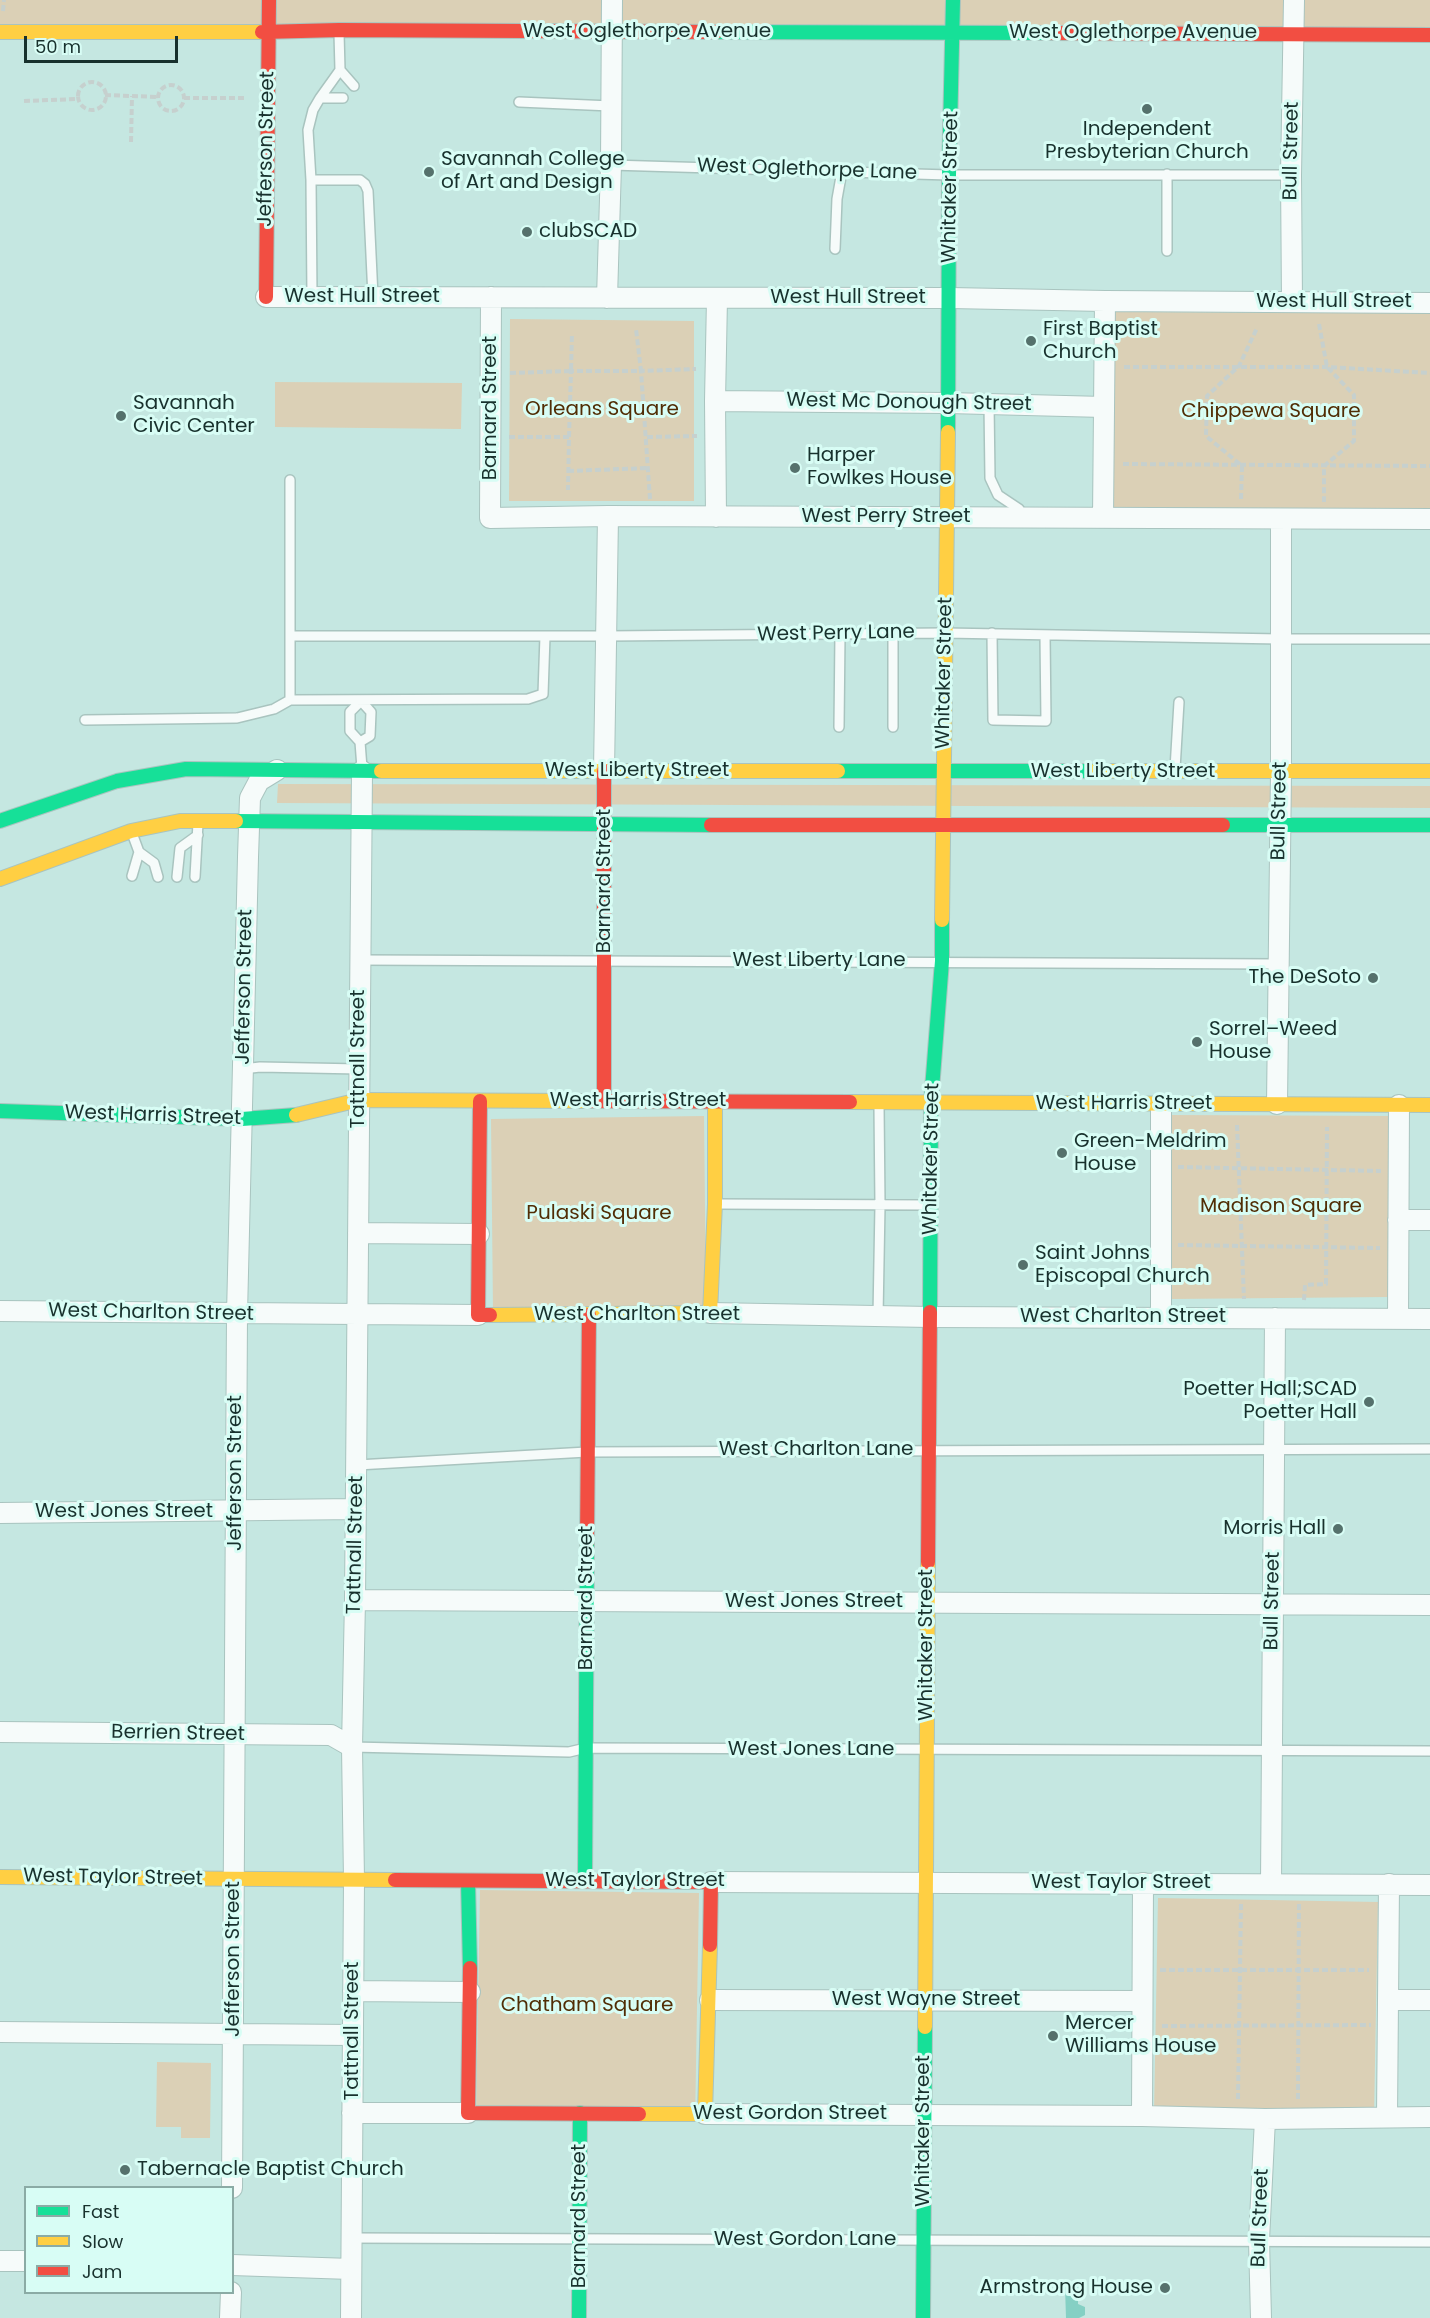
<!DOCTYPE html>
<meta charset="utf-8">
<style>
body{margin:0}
#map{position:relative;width:1430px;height:2318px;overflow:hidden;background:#c5e7e1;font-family:Poppins,sans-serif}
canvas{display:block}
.legend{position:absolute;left:24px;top:2186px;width:210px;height:108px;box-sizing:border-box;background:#d8fdf5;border:2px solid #8baba5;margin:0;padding:8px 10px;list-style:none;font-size:18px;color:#18312d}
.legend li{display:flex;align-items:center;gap:12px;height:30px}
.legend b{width:30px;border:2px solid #8baba5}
.scale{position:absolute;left:24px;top:36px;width:154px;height:27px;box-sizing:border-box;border:3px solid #18312d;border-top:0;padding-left:8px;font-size:18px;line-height:21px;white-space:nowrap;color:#18312d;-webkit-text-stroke:4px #d8fdf5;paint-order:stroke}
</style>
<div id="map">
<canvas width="1430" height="2318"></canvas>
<ul class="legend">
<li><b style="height:8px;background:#16e098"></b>Fast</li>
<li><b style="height:8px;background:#ffcf43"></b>Slow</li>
<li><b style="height:8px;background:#f24e42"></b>Jam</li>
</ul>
<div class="scale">50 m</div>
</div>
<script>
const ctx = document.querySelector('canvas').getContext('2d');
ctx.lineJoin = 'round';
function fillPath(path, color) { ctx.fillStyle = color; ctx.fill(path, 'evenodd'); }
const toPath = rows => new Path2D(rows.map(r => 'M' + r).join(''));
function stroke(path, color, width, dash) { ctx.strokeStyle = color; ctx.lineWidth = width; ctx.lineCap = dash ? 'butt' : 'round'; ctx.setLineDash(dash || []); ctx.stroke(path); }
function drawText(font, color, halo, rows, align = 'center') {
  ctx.font = font + ' Poppins,sans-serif'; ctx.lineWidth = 6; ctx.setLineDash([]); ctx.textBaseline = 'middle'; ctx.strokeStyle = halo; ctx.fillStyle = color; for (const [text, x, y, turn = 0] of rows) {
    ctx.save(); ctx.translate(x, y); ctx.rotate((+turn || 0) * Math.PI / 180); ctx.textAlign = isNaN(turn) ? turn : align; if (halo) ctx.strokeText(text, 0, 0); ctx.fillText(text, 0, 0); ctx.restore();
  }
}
fillPath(toPath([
 [0,0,1430,0,1430,40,0,27],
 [1115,312,1430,313,1430,511,1113,508],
 [510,319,694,321,694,501,509,501],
 [275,382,462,383,461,429,275,427],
 [278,784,1430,786,1430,808,277,803],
 [1171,1115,1392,1116,1389,1297,1171,1299],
 [704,1116,706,1308,493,1312,491,1119],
 [480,1890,699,1893,695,2122,476,2119],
 [1158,1898,1378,1902,1374,2116,1154,2113],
 [157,2062,211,2063,210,2138,181,2138,181,2127,156,2127]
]), '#dbd0b6');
fillPath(toPath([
 [1065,2287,1078,2287,1078,2304,1085,2307,1085,2315,1079,2318,1066,2318]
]), '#85d0c4');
const lane = toPath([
 [339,33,340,70,354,86],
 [340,70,320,98,343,98],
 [519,102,611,106],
 [611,165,949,175,1291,175],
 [311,180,360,180,365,184,368,191,373,297],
 [835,249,837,199,842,171],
 [1167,251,1167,174],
 [312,297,311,180,308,130,313,110,320,98],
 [989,404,990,478,998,495,1019,509,1023,517],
 [290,480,290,636],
 [992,633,993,720,1046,721,1045,635],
 [545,636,543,694,528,699,290,700,290,636,607,636,945,633,1280,639,1430,639],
 [361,701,350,712,350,731,360,742,362,768],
 [85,720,237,718,274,709,290,700],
 [839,727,840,634],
 [893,727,893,633],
 [360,742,370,736,371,712,361,701],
 [1175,769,1179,702],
 [132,833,139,852,132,876],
 [139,852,154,863,158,877],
 [177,877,180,848,198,835],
 [195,877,198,823],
 [360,960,1278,964],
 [243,1069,260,1067,359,1069],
 [717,1204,928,1205],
 [878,1316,880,1205,879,1106],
 [357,1465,587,1452,1430,1449],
 [352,1747,569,1752,586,1748,1430,1751],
 [351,2238,1430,2242]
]);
const street = toPath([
 [266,297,950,298,1105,301,1430,303],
 [491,297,490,518,608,516,1430,519],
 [607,298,611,165,612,0],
 [1292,302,1291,175,1294,0],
 [715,401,948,403,1104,407],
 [716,517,715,401,717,298],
 [1103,518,1105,301],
 [604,771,608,516],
 [1277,1104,1281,772,1281,519],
 [1398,1220,1430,1220],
 [358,1233,479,1234],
 [0,1311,478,1315],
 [710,1313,930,1317,1430,1319],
 [1161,1317,1161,1104],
 [1398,1319,1399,1105],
 [0,1513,356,1509],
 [355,1600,1430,1605],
 [0,1732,331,1735,352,1747],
 [711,1882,1430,1885],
 [1271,1884,1275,1318],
 [353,1991,470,1992],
 [710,2000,1142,2001],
 [1388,2000,1430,2000],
 [0,2032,352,2035],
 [352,2113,468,2113],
 [705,2114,1142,2116,1265,2119,1430,2117],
 [1142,2116,1143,1883],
 [1387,2117,1389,1884],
 [232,2188,237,1314,248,857,250,798,259,781,277,770],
 [0,2261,26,2261],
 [232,2265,351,2269],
 [230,2318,231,2292],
 [351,2318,354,1880,352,1747,355,1600,362,771],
 [1261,2318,1259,2240,1265,2119]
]);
const fast = toPath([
 [716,32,1049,33],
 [948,432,949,175,953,0],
 [838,771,1094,771],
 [0,821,117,781,186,769,381,771],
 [236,821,711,825],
 [1223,825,1430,825],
 [0,1111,242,1119,296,1115],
 [930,1312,931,1102,942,961,942,920],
 [468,1881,470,1968],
 [585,1881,587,1542],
 [579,2318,580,2113],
 [923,2318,925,2027]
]);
const slow = toPath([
 [0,32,262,32],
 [381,771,838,771],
 [1094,771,1430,771],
 [0,879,131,831,180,821,236,821],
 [942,920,948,432],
 [850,1102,1430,1105],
 [296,1115,359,1100,587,1101],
 [490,1315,710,1313,715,1204,715,1102],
 [0,1877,395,1880],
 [925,2027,928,1562],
 [639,2114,705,2114,710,1945]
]);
const jam = toPath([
 [262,32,339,30,716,32],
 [1049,33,1430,35],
 [266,297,269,0],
 [604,771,604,1101],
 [711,825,1223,825],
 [480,1101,478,1315,490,1315],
 [587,1101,850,1102],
 [587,1542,589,1315],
 [928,1562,930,1312],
 [395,1880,711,1882,710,1945],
 [470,1968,468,2113,639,2114]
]);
stroke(lane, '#a9c4bf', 12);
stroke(street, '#a9c4bf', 22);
stroke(fast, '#a9c4bf', 16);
stroke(slow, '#a9c4bf', 16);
stroke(jam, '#a9c4bf', 16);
stroke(toPath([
 [3,11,4,0],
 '78 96a14 14 0 1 1 28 0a14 14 0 1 1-28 0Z',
 '158 98a13 13 0 1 1 26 0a13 13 0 1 1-26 0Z',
 [105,95,158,97],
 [184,98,246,98],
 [24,101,78,99],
 [131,142,132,96],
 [1319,324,1327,367,1354,395,1354,441,1324,466,1324,502],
 [1124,367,1327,367,1430,373],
 [510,373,571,371,572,333],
 [509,437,569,437,568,490],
 [569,437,571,371,641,371,636,329],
 [647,437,697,436],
 [1123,464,1430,466],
 [568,471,649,468],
 [650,499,641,371,696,369],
 [1241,499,1242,466,1206,436,1207,396,1239,366,1257,328],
 [1237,1125,1244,1299],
 [1178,1167,1381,1171],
 [1178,1245,1380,1248],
 [1304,1300,1305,1285,1326,1284,1327,1127],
 [1160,1970,1369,1970],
 [1162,2026,1371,2025],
 [1238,2099,1241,1903],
 [1298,2099,1299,1903]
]), '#c6d0ce', 4, [6, 3]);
stroke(lane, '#f6fbfa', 9);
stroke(street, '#f6fbfa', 20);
stroke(fast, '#16e098', 14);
stroke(slow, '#ffcf43', 14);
stroke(jam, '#f24e42', 14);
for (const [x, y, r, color] of [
 [1147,109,6,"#55716c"],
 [429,172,6,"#55716c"],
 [527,232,6,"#55716c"],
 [1031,341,6,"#55716c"],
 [121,416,6,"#55716c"],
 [795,468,6,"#55716c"],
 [1373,978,6,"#55716c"],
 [1197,1042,6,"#55716c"],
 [1062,1153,6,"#55716c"],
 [1023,1265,6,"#55716c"],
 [1369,1402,6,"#55716c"],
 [1338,1529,6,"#55716c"],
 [1053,2036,6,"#55716c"],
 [125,2170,6,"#55716c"],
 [1165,2288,6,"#55716c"]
]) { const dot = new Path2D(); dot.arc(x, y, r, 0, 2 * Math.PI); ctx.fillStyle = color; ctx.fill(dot); stroke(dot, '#d8fdf5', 2); }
drawText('20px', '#18312d', '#d8fdf5', [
 ["West Oglethorpe Avenue",647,32],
 ["West Oglethorpe Avenue",1133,33],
 ["Jefferson Street",267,149,-89],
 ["Bull Street",1292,151,-89],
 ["West Oglethorpe Lane",807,170,2],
 ["Whitaker Street",951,187,-89],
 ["West Hull Street",362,297],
 ["West Hull Street",848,298],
 ["West Hull Street",1334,302],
 ["West Mc Donough Street",909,403,1],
 ["Barnard Street",491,408,-90],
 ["West Perry Street",886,517],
 ["West Perry Lane",836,634,-1],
 ["Whitaker Street",945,673,-89],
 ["West Liberty Street",637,771],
 ["West Liberty Street",1123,772],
 ["Bull Street",1280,811,-89],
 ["Barnard Street",605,881,-90],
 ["West Liberty Lane",819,961],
 ["Jefferson Street",245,987,-89],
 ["Tattnall Street",359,1059,-90],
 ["West Harris Street",638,1101],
 ["West Harris Street",1124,1104],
 ["West Harris Street",153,1116,2],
 ["Whitaker Street",932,1159,-89],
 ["West Charlton Street",151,1313,1],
 ["West Charlton Street",637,1315],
 ["West Charlton Street",1123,1317],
 ["West Charlton Lane",816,1450],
 ["Jefferson Street",236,1473,-90],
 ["West Jones Street",124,1512],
 ["Tattnall Street",356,1545,-89],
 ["Barnard Street",587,1598,-90],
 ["Bull Street",1273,1601,-89],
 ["West Jones Street",814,1602],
 ["Whitaker Street",927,1645,-90],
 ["Berrien Street",178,1734,1],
 ["West Jones Lane",811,1750],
 ["West Taylor Street",113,1878,1],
 ["West Taylor Street",635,1881],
 ["West Taylor Street",1121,1883],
 ["Jefferson Street",234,1959,-90],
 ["West Wayne Street",926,2000],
 ["Tattnall Street",353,2031,-90],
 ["West Gordon Street",790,2114],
 ["Whitaker Street",924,2131,-90],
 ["Barnard Street",580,2216,-90],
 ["Bull Street",1261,2218,-88],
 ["West Gordon Lane",805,2240]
]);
drawText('20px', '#18312d', '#d8fdf5', [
 ["Independent",1147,130,"center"],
 ["Presbyterian Church",1147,153,"center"],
 ["Savannah College",441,160],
 ["of Art and Design",441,183],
 ["clubSCAD",539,232],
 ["First Baptist",1043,330],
 ["Church",1043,353],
 ["Savannah",133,404],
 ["Civic Center",133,427],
 ["Harper",807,456],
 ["Fowlkes House",807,479],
 ["The DeSoto",1361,978,"right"],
 ["Sorrel–Weed",1209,1030],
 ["House",1209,1053],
 ["Green-Meldrim",1074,1142],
 ["House",1074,1165],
 ["Saint Johns",1035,1254],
 ["Episcopal Church",1035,1277],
 ["Poetter Hall;SCAD",1357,1390,"right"],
 ["Poetter Hall",1357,1413,"right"],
 ["Morris Hall",1326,1529,"right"],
 ["Mercer",1065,2024],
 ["Williams House",1065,2047],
 ["Tabernacle Baptist Church",137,2170],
 ["Armstrong House",1153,2288,"right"]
], 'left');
drawText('20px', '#512d05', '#d8fdf5', [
 ["Orleans Square",602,410],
 ["Chippewa Square",1271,412],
 ["Madison Square",1281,1207],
 ["Pulaski Square",599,1214],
 ["Chatham Square",587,2006]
]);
</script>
